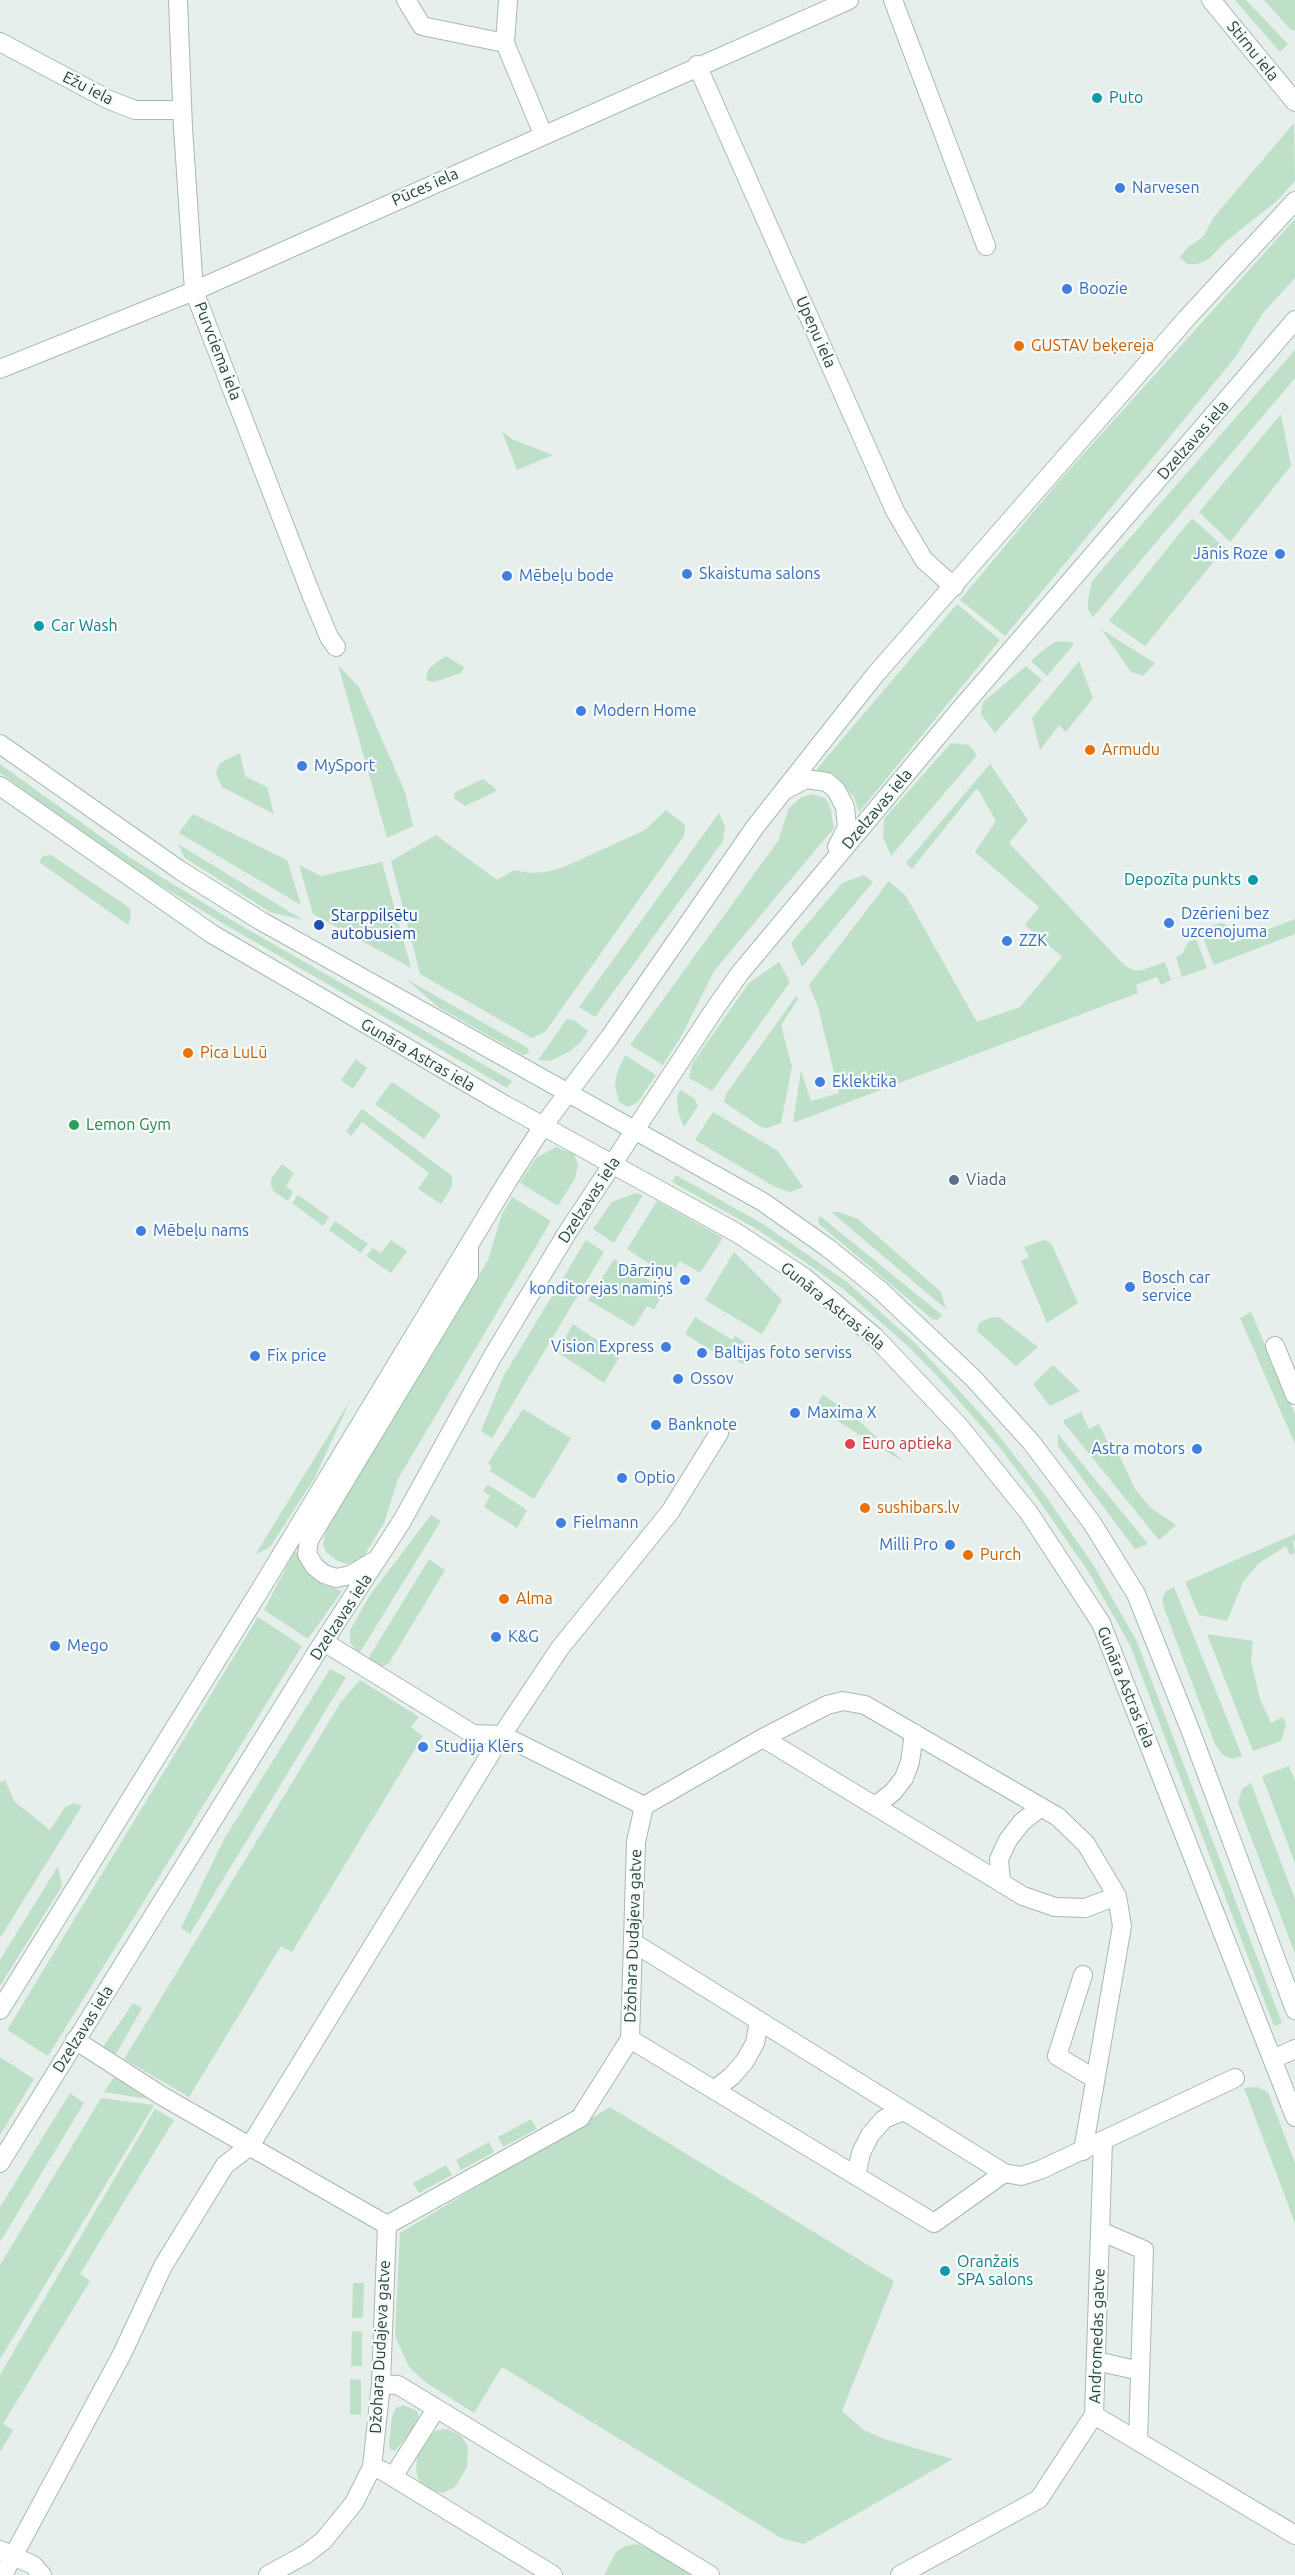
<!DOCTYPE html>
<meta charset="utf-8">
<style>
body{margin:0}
canvas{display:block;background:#e6efeb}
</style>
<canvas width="1295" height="2575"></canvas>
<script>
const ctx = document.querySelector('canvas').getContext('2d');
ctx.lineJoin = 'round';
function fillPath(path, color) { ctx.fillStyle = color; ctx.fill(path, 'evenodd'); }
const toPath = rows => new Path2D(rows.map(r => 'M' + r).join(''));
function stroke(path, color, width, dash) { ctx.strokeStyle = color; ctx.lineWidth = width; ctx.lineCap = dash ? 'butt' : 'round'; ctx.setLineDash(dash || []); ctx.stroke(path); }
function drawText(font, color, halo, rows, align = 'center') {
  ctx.font = font + ' Ubuntu,sans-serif'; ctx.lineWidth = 4.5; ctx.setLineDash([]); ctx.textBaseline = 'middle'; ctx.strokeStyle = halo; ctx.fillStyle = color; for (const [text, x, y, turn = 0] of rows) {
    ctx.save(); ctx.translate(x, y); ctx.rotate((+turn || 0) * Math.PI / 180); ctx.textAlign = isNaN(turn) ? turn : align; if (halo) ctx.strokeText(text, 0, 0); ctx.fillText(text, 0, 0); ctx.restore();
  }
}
fillPath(toPath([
 [1235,0,1246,0,1288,44,1280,52],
 [1264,0,1295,0,1295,30,1291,30],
 [1294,123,1295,181,1278,200,1225,242,1209,259,1197,264,1187,264,1180,257,1188,247,1203,237,1214,217],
 [1295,219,1295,278,1263,313,1234,359,1005,636,960,600,1061,479],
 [1295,350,1295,378,1093,617,1088,609,1088,600,1092,581],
 [1281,414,1291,466,1230,542,1199,512],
 [502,431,512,439,553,455,517,470],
 [1192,518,1225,548,1145,646,1109,621],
 [957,604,1000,640,859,812,855,799,838,778,816,770],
 [1101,629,1145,657,1155,663,1143,676,1131,672],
 [1065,641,1074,643,1071,648,1047,676,1031,661,1047,647,1055,642],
 [446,656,464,667,461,673,434,682,428,681,426,678,429,668],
 [1079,661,1093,698,1066,732,1059,725,1040,750,1032,718],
 [338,665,359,687,405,792,413,826,387,838],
 [1026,666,1042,680,995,733,981,714,983,702],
 [951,743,969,745,977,755,891,856,883,837,884,819],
 [240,753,245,776,267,787,274,814,222,787,216,773,220,763],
 [0,764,129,857,228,918,512,1081,507,1088,224,924,124,863,0,773],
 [990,764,1028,820,1009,843,1124,965,1135,971,1142,970,1165,962,1171,980,1161,985,1157,977,1136,985,1138,993,793,1123,801,1070,811,1101,839,1093,818,1007,809,985,889,881,906,896,977,1022,1020,1007,1062,957,1025,925,1039,907,975,852,996,821,977,788,912,869,906,863],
 [483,779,494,787,496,790,493,793,465,806,454,798,455,792],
 [812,794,825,798,830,806,834,828,714,971,683,1033,663,1065,630,1045,778,841,789,808,800,798],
 [666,810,685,825,684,836,545,1032,532,1038,420,974,391,861,436,835,497,880,514,870,529,873,546,872,564,867,645,830],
 [719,813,725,826,723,841,595,1017,579,1007],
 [193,814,287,860,301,905,179,833],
 [178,844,303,920,270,912,185,858],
 [51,855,130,908,131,917,128,925,39,862,43,856],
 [382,862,411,968,313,914,299,865,321,876],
 [864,875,873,882,802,967,791,943,842,883],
 [1295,919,1295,934,1214,965,1200,931,1220,923,1227,925,1233,943],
 [1196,939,1207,968,1182,977,1176,957,1182,954,1188,942],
 [779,962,790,982,712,1091,689,1078,692,1064,749,983],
 [406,979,528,1048,529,1053,523,1055,438,1007],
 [796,996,798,999,781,1025,792,1067,781,1123,767,1128,761,1127,724,1102,726,1094],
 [567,1019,574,1020,588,1031,581,1042,570,1051,551,1061,538,1060],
 [625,1055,656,1075,638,1102,628,1107,619,1102,615,1086,617,1073],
 [356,1059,367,1068,353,1089,341,1080],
 [392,1082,441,1115,424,1139,375,1104],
 [680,1090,694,1098,698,1106,684,1127,678,1112,677,1097],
 [362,1109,452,1176,452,1187,441,1204,418,1189,429,1173,362,1122,351,1136,346,1131],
 [713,1112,778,1151,803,1187,790,1192,775,1187,695,1140],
 [556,1147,574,1154,578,1165,575,1178,558,1206,520,1183,536,1158],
 [282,1164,294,1173,286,1186,293,1192,288,1201,274,1192,271,1185,271,1179],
 [676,1175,763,1224,847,1282,915,1343,988,1422,1043,1492,1094,1566,1137,1642,1282,2023,1274,2026,1130,1645,1088,1571,1028,1485,1001,1449,940,1379,910,1348,842,1288,760,1231,672,1182],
 [635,1193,643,1195,614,1243,593,1229,612,1202],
 [298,1195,329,1217,323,1226,292,1203],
 [512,1197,551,1221,398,1479,384,1523,364,1556,355,1562,346,1564,336,1560,326,1552,323,1545,326,1529,488,1260,502,1214],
 [657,1201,723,1238,700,1273,680,1261,669,1277,627,1249],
 [831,1212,838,1212,858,1219,941,1292,946,1309],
 [820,1216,942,1315,937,1320,932,1319,819,1224,818,1220],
 [335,1221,368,1244,361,1253,329,1230],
 [391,1240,407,1251,391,1273,366,1256,373,1248,381,1253],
 [586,1240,604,1252,492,1438,481,1431,504,1375],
 [1045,1240,1051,1243,1078,1303,1047,1323,1021,1261,1029,1257,1024,1247],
 [734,1252,782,1300,762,1334,705,1300],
 [614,1259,665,1290,654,1310,647,1306,634,1327,588,1300],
 [1251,1312,1295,1414,1295,1444,1240,1318],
 [695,1317,732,1340,735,1336,753,1347,743,1364,727,1355,725,1359,685,1334],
 [999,1317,1038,1347,1016,1366,977,1331,979,1323,989,1318],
 [573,1324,620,1356,604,1383,557,1352],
 [1053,1365,1080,1391,1050,1406,1033,1384],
 [823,1395,849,1412,905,1463,815,1407],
 [351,1399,314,1479,270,1547,255,1555],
 [523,1409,571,1438,534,1499,490,1471,492,1468,488,1463],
 [1081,1412,1089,1429,1099,1424,1107,1441,1114,1444,1135,1489,1151,1508,1176,1525,1159,1540,1064,1423,1064,1420],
 [1058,1434,1148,1544,1135,1549,1058,1446],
 [486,1486,490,1486,527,1510,517,1528,484,1507,490,1496,483,1491],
 [431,1515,441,1521,359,1654,350,1643,350,1630,370,1595],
 [1295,1534,1295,1540,1293,1542,1295,1553,1290,1555,1286,1546,1259,1563,1243,1582,1227,1621,1199,1615,1185,1582],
 [294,1552,297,1553,306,1572,317,1582,342,1591,308,1639,264,1610],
 [429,1559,445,1570,389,1663,382,1667,368,1659],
 [1174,1587,1242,1756,1232,1759,1223,1755,1215,1744,1164,1608,1162,1599,1166,1591],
 [258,1617,302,1646,48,2056,7,2030],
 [1207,1634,1253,1641,1251,1661,1260,1699,1271,1723,1283,1717,1286,1725,1281,1741,1253,1751],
 [330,1669,346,1677,190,1934,181,1928,224,1839],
 [360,1680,419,1717,411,1727,423,1736,292,1952,281,1946,189,2097,124,2059,341,1702],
 [1289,1766,1295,1781,1295,1863,1262,1776],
 [5,1780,14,1801,50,1830,65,1807,74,1803,82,1806,0,1938,0,1782],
 [1251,1783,1295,1899,1295,1954,1238,1803,1242,1789],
 [58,1866,62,1886,0,1986,0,1960],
 [133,2003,142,2008,116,2054,103,2047],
 [0,2057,34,2079,0,2135],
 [114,2077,148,2099,104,2092],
 [1257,2087,1268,2092,1295,2163,1295,2223,1244,2088],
 [70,2093,84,2103,0,2242,0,2207],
 [101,2098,154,2105,0,2359,0,2265],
 [610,2107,894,2281,842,2411,864,2430,884,2439,953,2459,804,2544,781,2538,502,2367,474,2413,425,2382,409,2367,395,2336,400,2233],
 [155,2109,174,2120,80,2274,90,2281,3,2424,13,2430,0,2452,0,2375],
 [531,2119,537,2129,503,2147,498,2137],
 [489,2142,494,2152,461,2170,456,2160],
 [446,2165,452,2175,419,2193,413,2183],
 [353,2283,364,2283,363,2318,352,2318],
 [352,2331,362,2332,362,2366,351,2366],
 [350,2379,361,2380,361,2415,350,2414],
 [403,2405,417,2411,419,2418,416,2426,395,2451,390,2449,389,2444,392,2417,396,2408],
 [448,2429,461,2436,468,2446,467,2467,455,2487,442,2493,431,2490,420,2483,416,2472,417,2457,425,2439,437,2430],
 [637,2544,653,2551,691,2575,604,2575,616,2552,625,2546]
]), '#bfe0c8');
const minor = toPath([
 [178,0,183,128,194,291,311,594,329,637,336,647],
 [406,0,422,26,505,43],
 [508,0,505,43,543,134],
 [893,0,986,246],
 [1211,0,1295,102],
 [0,42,107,99,135,110,182,110],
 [697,65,895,511,924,560,954,587],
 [0,369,194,291,849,0],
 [1275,1346,1295,1395],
 [324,1642,473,1734,502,1735,560,1648,670,1512,719,1433],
 [763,1738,1023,1896,1055,1907,1085,1908,1117,1896],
 [875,1806,893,1792,904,1778,910,1762,914,1733],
 [1001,1882,999,1859,1008,1840,1022,1822,1041,1807],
 [634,1943,1004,2173,1021,2176,1040,2170,1235,2078],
 [1083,1975,1057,2056,1095,2079],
 [630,2039,934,2223,1004,2173],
 [75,2040,162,2096,387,2225],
 [714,2090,732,2076,745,2061,755,2043,759,2021],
 [856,2176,861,2153,870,2135,884,2119,904,2111],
 [1100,2231,1144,2250,1138,2441],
 [1096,2361,1140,2371],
 [381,2384,398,2385,710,2575],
 [1094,2415,1295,2535],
 [372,2467,383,2471,553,2575],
 [393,2477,436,2409],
 [0,2550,33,2565,42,2575],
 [3,2575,122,2354,163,2266,225,2165,250,2146,502,1735,644,1806],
 [268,2575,306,2554,323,2541,354,2503,372,2467,381,2384,387,2225,580,2118,630,2039,636,1842,644,1806,763,1738,827,1705,843,1701,865,1705,1058,1817,1086,1844,1117,1896,1122,1926,1083,2151],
 [900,2575,1039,2499,1094,2415,1103,2141]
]);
const secondary = toPath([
 [0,744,181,871,261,921,763,1202,828,1248,880,1290,973,1378,1031,1442,1062,1483,1092,1523,1136,1594,1191,1732,1295,2010],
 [0,786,212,934,505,1105,737,1233,804,1277,875,1337,959,1426,1029,1513,1101,1623,1295,2117],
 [785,790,806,779,827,782,836,790,845,807,847,827,837,847],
 [372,1562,351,1575,336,1578,324,1574,315,1567,307,1554,309,1540,469,1275,469,1247],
 [0,2010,260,1590,507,1182,543,1126,609,1038,755,827,875,675,1187,318,1295,201],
 [1273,2059,1295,2049],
 [0,2163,317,1652,402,1521,491,1359,567,1233,716,1007,740,973,957,713,1295,320]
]);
stroke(minor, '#a8b8b2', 20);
stroke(secondary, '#a4bbb3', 20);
stroke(minor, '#fff', 18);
stroke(secondary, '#fff', 18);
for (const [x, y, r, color] of [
 [1097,98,6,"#0f9aa8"],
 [1120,188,6,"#3f7fe0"],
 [1067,289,6,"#3f7fe0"],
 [1019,346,6,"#e8710a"],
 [1280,554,6,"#3f7fe0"],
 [687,574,6,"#3f7fe0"],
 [507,576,6,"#3f7fe0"],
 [39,626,6,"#0f9aa8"],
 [581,711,6,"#3f7fe0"],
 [1090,750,6,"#e8710a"],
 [302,766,6,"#3f7fe0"],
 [1253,880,6,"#0f9aa8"],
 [1169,923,6,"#3f7fe0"],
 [319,925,6,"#1a4fb4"],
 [1007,941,6,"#3f7fe0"],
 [188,1053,6,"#e8710a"],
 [820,1082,6,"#3f7fe0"],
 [74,1125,6,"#2e9e5b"],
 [954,1180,6,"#5c6f8a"],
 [141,1231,6,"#3f7fe0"],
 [685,1280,6,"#3f7fe0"],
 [1130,1287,6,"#3f7fe0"],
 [666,1347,6,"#3f7fe0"],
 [702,1353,6,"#3f7fe0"],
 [255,1356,6,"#3f7fe0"],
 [678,1379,6,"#3f7fe0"],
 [795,1413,6,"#3f7fe0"],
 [656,1425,6,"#3f7fe0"],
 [850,1444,6,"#e0444e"],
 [1197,1449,6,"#3f7fe0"],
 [622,1478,6,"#3f7fe0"],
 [865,1508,6,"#e8710a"],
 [561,1523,6,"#3f7fe0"],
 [950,1545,6,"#3f7fe0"],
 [968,1555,6,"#e8710a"],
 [504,1599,6,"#e8710a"],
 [496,1637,6,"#3f7fe0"],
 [55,1646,6,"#3f7fe0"],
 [423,1747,6,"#3f7fe0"],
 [945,2271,6,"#0f9aa8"]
]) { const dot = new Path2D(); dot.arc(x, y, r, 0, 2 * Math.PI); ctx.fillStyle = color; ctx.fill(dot); stroke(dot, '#f7fbf9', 2); }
drawText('16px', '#24423a', '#f7fbf9', [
 ["Stirnu iela",1253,51,51],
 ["Ežu iela",88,88,27],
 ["Pūces iela",425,187,-24],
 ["Upeņu iela",816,332,66],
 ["Purvciema iela",218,351,69],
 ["Dzelzavas iela",1193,440,-49],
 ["Dzelzavas iela",877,809,-50],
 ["Gunāra Astras iela",418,1055,30],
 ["Dzelzavas iela",589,1200,-57],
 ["Gunāra Astras iela",833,1306,39],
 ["Dzelzavas iela",341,1617,-57],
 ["Gunāra Astras iela",1126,1687,68],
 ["Džohara Dudajeva gatve",633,1936,-88],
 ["Dzelzavas iela",83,2029,-58],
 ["Andromedas gatve",1097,2336,-88],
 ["Džohara Dudajeva gatve",380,2347,-87]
]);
drawText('16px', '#0d838f', '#f7fbf9', [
 ["Puto",1109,98],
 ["Car Wash",51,626],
 ["Depozīta punkts",1241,880,"right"],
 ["Oranžais",957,2262],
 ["SPA salons",957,2280]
], 'left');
drawText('16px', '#366cbe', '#f7fbf9', [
 ["Narvesen",1132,188],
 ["Boozie",1079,289],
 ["Jānis Roze",1268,554,"right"],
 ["Skaistuma salons",699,574],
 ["Mēbeļu bode",519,576],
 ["Modern Home",593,711],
 ["MySport",314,766],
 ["Dzērieni bez",1181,914],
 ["uzcenojuma",1181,932],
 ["ZZK",1019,941],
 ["Eklektika",832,1082],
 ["Mēbeļu nams",153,1231],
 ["Dārziņu",673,1271,"right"],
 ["konditorejas namiņš",673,1289,"right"],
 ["Bosch car",1142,1278],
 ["service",1142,1296],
 ["Vision Express",654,1347,"right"],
 ["Baltijas foto serviss",714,1353],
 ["Fix price",267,1356],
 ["Ossov",690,1379],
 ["Maxima X",807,1413],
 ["Banknote",668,1425],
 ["Astra motors",1185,1449,"right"],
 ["Optio",634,1478],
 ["Fielmann",573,1523],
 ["Milli Pro",938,1545,"right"],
 ["K&G",508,1637],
 ["Mego",67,1646],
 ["Studija Klērs",435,1747]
], 'left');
drawText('16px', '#c56008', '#f7fbf9', [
 ["GUSTAV beķereja",1031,346],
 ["Armudu",1102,750],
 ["Pica LuLū",200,1053],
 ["sushibars.lv",877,1508],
 ["Purch",980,1555],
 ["Alma",516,1599]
], 'left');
drawText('16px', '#164399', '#f7fbf9', [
 ["Starppilsētu",331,916],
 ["autobusiem",331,934]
], 'left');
drawText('16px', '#27864d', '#f7fbf9', [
 ["Lemon Gym",86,1125]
], 'left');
drawText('16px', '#4e5e75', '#f7fbf9', [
 ["Viada",966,1180]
], 'left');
drawText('16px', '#be3a42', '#f7fbf9', [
 ["Euro aptieka",862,1444]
], 'left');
</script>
